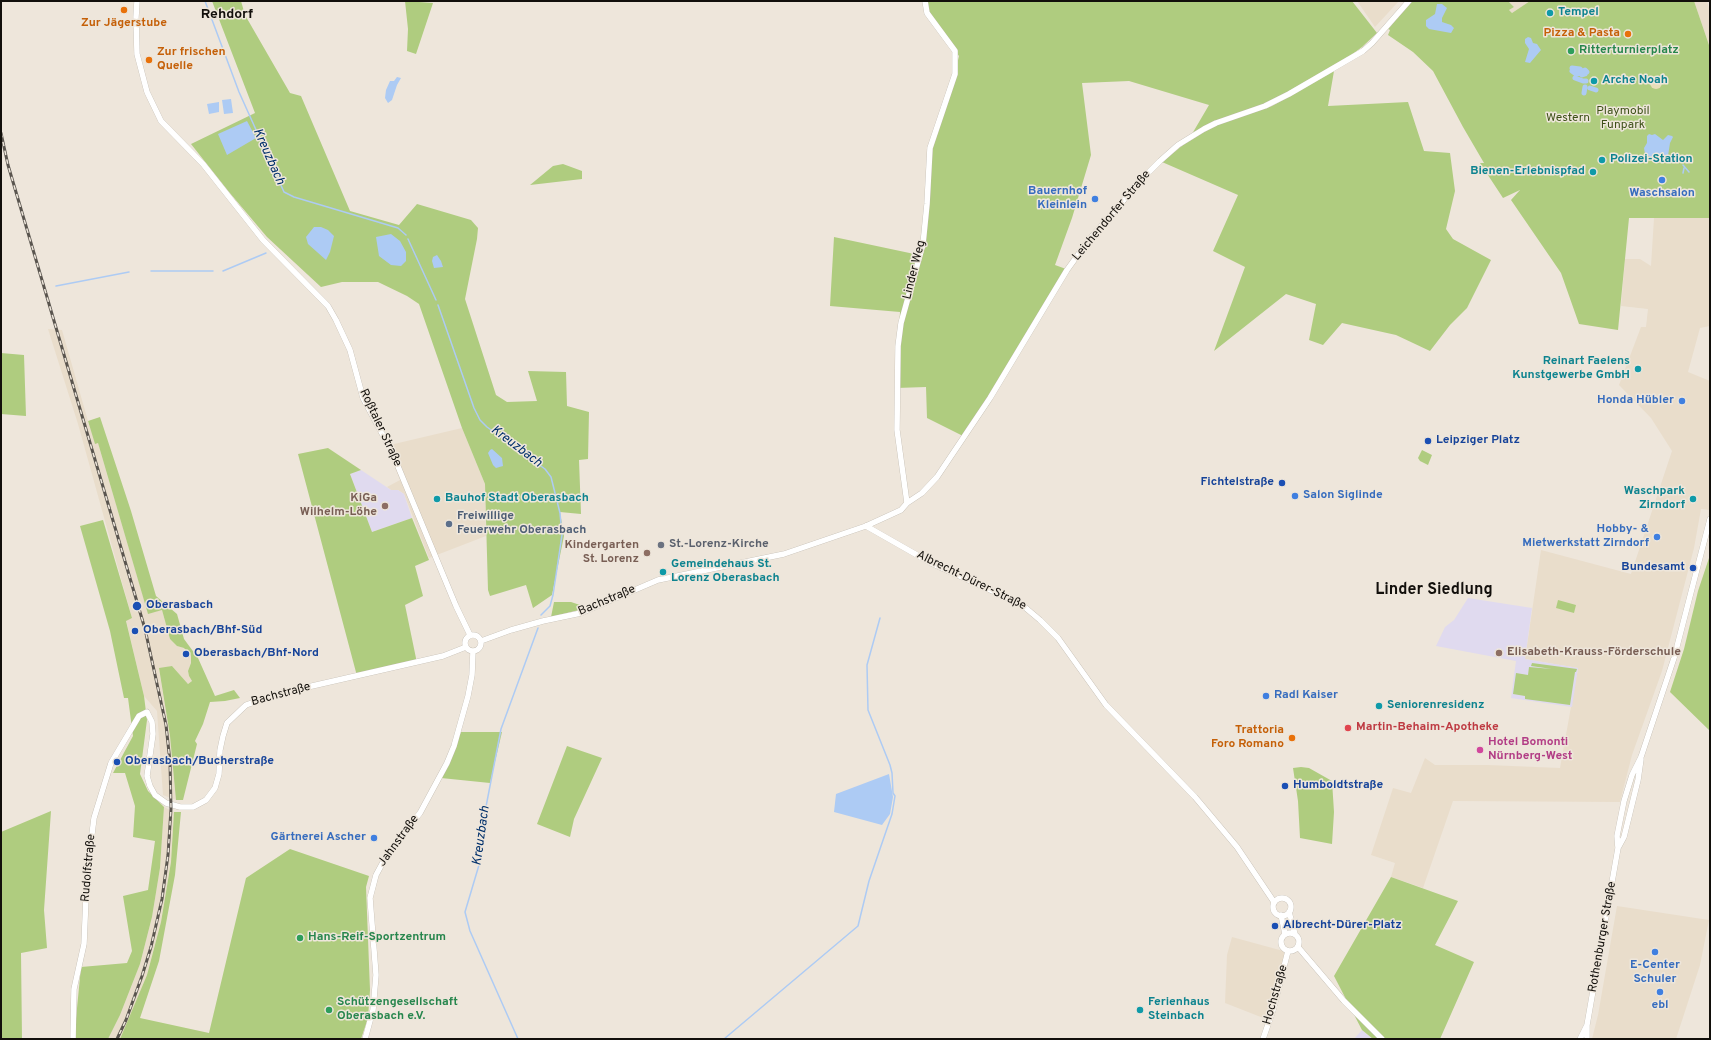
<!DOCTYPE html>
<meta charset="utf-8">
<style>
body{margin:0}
#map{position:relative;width:1711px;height:1040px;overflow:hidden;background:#eee6db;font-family:Overpass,sans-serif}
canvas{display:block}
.frame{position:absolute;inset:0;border:2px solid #120f0b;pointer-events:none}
</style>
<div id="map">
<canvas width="1711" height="1040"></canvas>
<div class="frame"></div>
</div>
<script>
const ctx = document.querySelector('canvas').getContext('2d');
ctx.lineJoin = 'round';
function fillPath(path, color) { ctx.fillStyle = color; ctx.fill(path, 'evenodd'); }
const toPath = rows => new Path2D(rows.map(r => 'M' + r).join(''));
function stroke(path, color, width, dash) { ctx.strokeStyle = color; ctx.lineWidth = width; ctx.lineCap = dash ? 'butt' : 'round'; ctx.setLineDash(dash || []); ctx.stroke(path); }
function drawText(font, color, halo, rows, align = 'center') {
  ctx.font = font + ' Overpass,sans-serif'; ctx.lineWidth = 3; ctx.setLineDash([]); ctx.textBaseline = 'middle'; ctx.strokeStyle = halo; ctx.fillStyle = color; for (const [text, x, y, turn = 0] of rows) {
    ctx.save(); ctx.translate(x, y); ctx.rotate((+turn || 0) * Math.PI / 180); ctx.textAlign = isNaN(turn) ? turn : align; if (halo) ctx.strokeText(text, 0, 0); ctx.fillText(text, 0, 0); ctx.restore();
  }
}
fillPath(toPath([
 [1357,1,1399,1,1375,27],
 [1504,1,1530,1,1512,13,1509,10,1514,7,1509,2],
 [1694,1,1707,1,1710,12,1710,48],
 [1654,218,1710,218,1710,326,1700,328,1688,372,1710,381,1710,510,1701,509,1694,548,1662,671,1632,755,1620,802,1453,801,1423,888,1391,877,1395,863,1371,855,1393,788,1411,793,1425,758,1435,765,1488,765,1560,768,1578,668,1525,659,1541,550,1631,574,1672,451,1651,418,1619,385,1641,327,1646,327,1648,309,1621,306,1625,259,1640,259,1651,266],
 [48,329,62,330,88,421,95,443,98,443,148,613,162,610,170,639,177,646,184,648,191,656,191,663,188,671,189,676,192,681,188,684,172,666,159,669,170,736,176,800,163,795,157,711,144,696,126,620,132,618,78,424],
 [462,428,485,484,486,536,429,558,404,494,398,490,391,490,387,487,400,480,387,448,394,444],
 [164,807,174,812,171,862,161,922,147,975,127,1024,120,1039,108,1039,120,1015,140,964,152,917,160,868],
 [1617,906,1709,920,1700,965,1676,1039,1592,1039,1598,1015],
 [1232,937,1287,952,1271,1021,1225,1003,1227,955]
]), '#e9ddcb');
fillPath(toPath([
 [361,470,391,490,398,490,404,494,412,518,372,532,350,474],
 [1468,598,1532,608,1525,659,1578,668,1572,707,1511,698,1516,661,1436,646,1445,627,1454,620],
 [1362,1030,1373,1039,1354,1039]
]), '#e0daef');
fillPath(toPath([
 [212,1,241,1,245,15,290,93,301,96,350,211,399,225,417,204,471,220,478,228,477,239,465,299,496,395,507,402,537,401,528,371,566,372,567,406,589,412,588,459,579,460,581,514,560,512,564,536,552,595,533,608,526,585,490,596,488,590,485,484,462,428,419,304,407,296,378,282,342,282,321,287,267,237,229,192,191,144,255,113],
 [405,1,433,3,416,54,407,51,408,29],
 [925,1,1352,1,1377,33,1362,47,1350,56,1272,101,1192,134,1209,105,1129,81,1082,83,1091,155,1072,218,1055,265,1066,269,1006,369,963,436,927,418,926,387,896,388,900,312,830,306,834,237,919,255,932,146,950,94,959,56,928,16],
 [1412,1,1504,1,1509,2,1514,7,1509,10,1512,13,1530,1,1694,1,1710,48,1710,218,1629,218,1618,330,1579,324,1561,273,1511,200,1520,190,1503,198,1480,163,1484,163,1463,127,1433,71,1413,52,1388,35,1390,30,1388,29],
 [1334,71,1328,106,1408,102,1424,151,1450,153,1455,191,1446,229,1453,239,1491,260,1467,308,1450,325,1430,351,1396,335,1342,323,1323,345,1309,340,1316,304,1286,294,1214,351,1245,267,1213,251,1238,195,1162,162,1183,145,1215,125,1272,106],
 [563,164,582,171,582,179,530,185,553,166],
 [1,353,24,355,26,416,1,414],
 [100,417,131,511,156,596,177,614,184,639,198,658,215,696,234,690,240,698,225,701,210,702,203,724,195,741,197,744,183,800,176,800,170,736,159,668,172,666,188,684,192,681,189,676,188,671,191,663,191,656,184,648,177,646,170,639,162,610,148,614,98,443,95,444,88,421],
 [328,448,361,470,350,474,372,532,412,518,429,560,415,566,423,596,405,605,417,663,357,676,298,454],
 [1422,450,1432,455,1428,465,1420,461,1418,458],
 [103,520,132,618,126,621,144,696,147,720,140,774,148,791,164,807,160,868,152,917,140,964,120,1015,108,1039,74,1039,81,967,127,963,132,951,123,896,148,890,155,841,133,837,135,806,125,773,113,773,133,736,128,698,124,698,110,631,80,526],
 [1709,558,1710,559,1710,731,1670,692,1684,649,1698,591],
 [1558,600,1576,605,1574,613,1556,608],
 [554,602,571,602,580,605,579,610,551,617],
 [1532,663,1577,669,1576,672,1575,672,1570,705,1525,699,1525,696,1513,694,1516,673,1528,675,1529,667,1552,669,1531,666],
 [461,732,502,732,490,783,441,778],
 [567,746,602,758,574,819,570,837,537,824],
 [1301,767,1309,768,1332,781,1334,812,1332,844,1300,838,1298,801,1293,768],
 [51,811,44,910,47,948,21,953,22,1039,1,1039,1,832],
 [174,812,181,812,175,875,159,961,140,1018,209,1033,246,878,290,849,369,876,366,887,370,990,368,1018,361,1039,120,1039,147,975,161,922,171,862],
 [1391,877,1458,901,1435,945,1474,962,1440,1039,1373,1039,1362,1030,1334,976]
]), '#afcc7f');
fillPath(toPath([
 '1650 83a6 6 0 1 1 12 0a6 6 0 1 1-12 0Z'
]), '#e8deb9');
fillPath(toPath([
 [1437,4,1442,4,1447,8,1442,18,1442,22,1451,25,1454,28,1451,33,1429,29,1426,26,1426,20,1435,14],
 [1528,37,1531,38,1533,43,1537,44,1541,50,1530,63,1525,62,1529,49,1525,43,1525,39],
 [397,77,401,78,397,85,392,100,388,103,385,98,386,90,390,81,394,81],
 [231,99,233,113,224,114,222,100],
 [219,102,219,112,209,114,207,104],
 [247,121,256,138,227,155,218,134],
 [1649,134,1652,135,1655,134,1663,140,1668,135,1672,136,1673,137,1670,143,1668,156,1663,159,1654,159,1645,154,1644,148,1647,143,1647,136],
 [314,227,321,227,328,230,334,236,330,252,326,260,308,244,306,237],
 [391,234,400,241,406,252,406,261,401,266,391,265,379,256,376,237],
 [437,255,441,261,443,267,434,268,432,261,433,257],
 [492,449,502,458,503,466,496,468,493,465,488,453,490,450],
 [889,774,893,797,890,814,882,825,834,812,836,794]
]), '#adcbf4');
stroke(toPath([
 [205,1,239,92,284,192,294,197,398,228,406,235],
 [1683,165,1689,172],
 [1683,173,1684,168],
 [408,239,436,300],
 [151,271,213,271],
 [223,271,266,253],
 [56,286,129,272],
 [438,305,474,408,480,420,487,427,545,469,551,477,560,513,562,535,553,595,550,606,541,615],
 [518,1039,470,931,465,912,479,865,484,817,501,729,538,628],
 [724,1039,858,926,869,881,892,814,895,796,893,793,892,773,890,765,868,710,867,665,880,618]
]), '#adcbf4', 1.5);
stroke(toPath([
 [1572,68,1580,69,1582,71,1585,70,1587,72],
 [1572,71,1576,74,1580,73,1582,75,1585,74],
 [1575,78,1583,81,1586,81],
 [1590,88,1596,90],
 [1584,93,1585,87]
]), '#adcbf4', 5);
const secondary = toPath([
 [137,1,136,17,137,54,147,92,161,121,203,164,263,240,328,306,336,320,350,350,363,398,392,452,456,606,470,635],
 [907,503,897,430,898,346,901,323,923,244,927,204,930,148,955,74,955,51,927,13,925,1],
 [866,526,931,563,1021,604,1040,620,1058,638,1106,705,1195,797,1237,847,1274,902],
 '465 643a8 8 0 1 1 16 0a8 8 0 1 1-16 0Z',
 [481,641,511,630,543,621,581,613,658,580,784,554,866,526,901,510,907,503,922,493,937,477,990,398,1067,270,1088,241,1143,178,1160,161,1178,145,1204,129,1216,123,1265,106,1289,94,1363,51,1372,43,1409,1],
 [1618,848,1617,836,1624,801,1632,775,1641,757,1674,658,1710,519],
 '1273 907a9 9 0 1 1 18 0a9 9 0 1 1-18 0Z',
 [1289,912,1295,934],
 [1281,915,1285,934],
 '1281 942a9 9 0 1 1 18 0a9 9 0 1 1-18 0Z',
 [1298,947,1344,1001,1382,1039],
 [73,1039,74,989,84,944,87,874,94,818,111,763,139,716,147,712,152,722,153,734,147,776,150,786,155,795,166,803,180,807,193,807,206,800,215,788,219,774,220,750,223,736,227,723,246,705,277,694,443,656,466,647],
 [365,1039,373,1010,376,975,370,898,376,875,388,853,420,813,447,763,454,746,468,696,472,675,473,651],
 [1263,1039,1273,1010,1288,951],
 [1580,1039,1587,1025],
 [1587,1039,1587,1025,1618,848,1624,837,1638,780,1641,759]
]);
stroke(secondary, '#bbb4a9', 6);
stroke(secondary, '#fff', 5.5);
const rail = toPath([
 [1,133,8,165,145,629,166,725,170,762,171,809,168,855,162,899,151,947,142,976,126,1020,117,1039]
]);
stroke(rail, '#5a554f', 3);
stroke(rail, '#eee6db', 1.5, [4.5]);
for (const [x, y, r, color] of [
 [124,10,4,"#e8710a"],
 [1550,13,4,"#0f9aa8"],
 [1628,34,4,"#e8710a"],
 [1571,51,4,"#2e9e5b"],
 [149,60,4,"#e8710a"],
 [1594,81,4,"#0f9aa8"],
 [1602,160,4,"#0f9aa8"],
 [1593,172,4,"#0f9aa8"],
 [1662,180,4,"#3f7fe0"],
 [1095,199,4,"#3f7fe0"],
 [1638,369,4,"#0f9aa8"],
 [1682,401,4,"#3f7fe0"],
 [1428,441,4,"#1a4fb4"],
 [1282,483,4,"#1a4fb4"],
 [1295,496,4,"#3f7fe0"],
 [437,499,4,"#0f9aa8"],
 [1693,499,4,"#0f9aa8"],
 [385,506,4,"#8d6e63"],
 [449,524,4,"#5c6f8a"],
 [1657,537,4,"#3f7fe0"],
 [661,545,4,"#6b7280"],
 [647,553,4,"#8d6e63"],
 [1693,568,4,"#1a4fb4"],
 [663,572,4,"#0f9aa8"],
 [137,606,5,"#1a4fb4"],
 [135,631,4,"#1a4fb4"],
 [1499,653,4,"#8d6e63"],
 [186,654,4,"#1a4fb4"],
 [1266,696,4,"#3f7fe0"],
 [1379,706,4,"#0f9aa8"],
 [1348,728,4,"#e0444e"],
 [1292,738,4,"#e8710a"],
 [1480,750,4,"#d1479c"],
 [117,762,4,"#1a4fb4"],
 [1285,786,4,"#1a4fb4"],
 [374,838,4,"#3f7fe0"],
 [1275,926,4,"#1a4fb4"],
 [300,938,4,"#2e9e5b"],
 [1655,952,4,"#3f7fe0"],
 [1660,992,4,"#3f7fe0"],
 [329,1010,4,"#2e9e5b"],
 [1140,1010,4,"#0f9aa8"]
]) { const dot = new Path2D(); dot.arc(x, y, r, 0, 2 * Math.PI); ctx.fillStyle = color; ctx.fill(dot); stroke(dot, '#eee6db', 1.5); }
drawText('bold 12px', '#0d838f', '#eee6db', [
 ["Tempel",1558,13],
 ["Arche Noah",1602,81],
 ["Polizei-Station",1610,160],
 ["Bienen-Erlebnispfad",1585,172,"right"],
 ["Reinart Faelens",1630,362,"right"],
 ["Kunstgewerbe GmbH",1630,376,"right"],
 ["Waschpark",1685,492,"right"],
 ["Zirndorf",1685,506,"right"],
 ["Bauhof Stadt Oberasbach",445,499],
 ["Gemeindehaus St.",671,565],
 ["Lorenz Oberasbach",671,579],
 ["Seniorenresidenz",1387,706],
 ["Ferienhaus",1148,1003],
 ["Steinbach",1148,1017]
], 'left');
drawText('bold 12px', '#c56008', '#eee6db', [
 ["Zur Jägerstube",124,24,"center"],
 ["Pizza & Pasta",1620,34],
 ["Zur frischen",157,53,"left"],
 ["Quelle",157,67,"left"],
 ["Trattoria",1284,731],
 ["Foro Romano",1284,745]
], 'right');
drawText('bold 12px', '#27864d', '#eee6db', [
 ["Ritterturnierplatz",1579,51],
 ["Hans-Reif-Sportzentrum",308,938],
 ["Schützengesellschaft",337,1003],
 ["Oberasbach e.V.",337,1017]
], 'left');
drawText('12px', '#3d5017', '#eee6db', [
 ["Playmobil",1623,112],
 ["Funpark",1623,126],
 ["Western",1568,119]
]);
drawText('bold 12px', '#366cbe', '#eee6db', [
 ["Bauernhof",1087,192],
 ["Kleinlein",1087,206],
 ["Waschsalon",1662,194,"center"],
 ["Honda Hübler",1674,401],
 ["Salon Siglinde",1303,496,"left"],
 ["Hobby- &",1649,530],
 ["Mietwerkstatt Zirndorf",1649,544],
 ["Radl Kaiser",1274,696,"left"],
 ["Gärtnerei Ascher",366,838],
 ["E-Center",1655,966,"center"],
 ["Schuler",1655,980,"center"],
 ["ebl",1660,1006,"center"]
], 'right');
drawText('12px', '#120f0b', '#eee6db', [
 ["Leichendorfer Straße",1112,216,-50],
 ["Linder Weg",915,270,-76],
 ["Roßtaler Straße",380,428,65],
 ["Albrecht-Dürer-Straße",971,581,26],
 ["Bachstraße",607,601,-23],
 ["Bachstraße",281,695,-15],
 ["Jahnstraße",399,841,-54],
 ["Rudolfstraße",89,868,-85],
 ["Rothenburger Straße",1603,937,-80],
 ["Hochstraße",1276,995,-74]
]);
drawText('bold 12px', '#164399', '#eee6db', [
 ["Leipziger Platz",1436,441],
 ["Fichtelstraße",1274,483,"right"],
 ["Bundesamt",1685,568,"right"],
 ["Oberasbach",146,606],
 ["Oberasbach/Bhf-Süd",143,631],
 ["Oberasbach/Bhf-Nord",194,654],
 ["Oberasbach/Bucherstraße",125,762],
 ["Humboldtstraße",1293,786],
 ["Albrecht-Dürer-Platz",1283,926]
], 'left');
drawText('bold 12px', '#785e54', '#eee6db', [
 ["KiGa",377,499],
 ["Wilhelm-Löhe",377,513],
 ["Kindergarten",639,546],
 ["St. Lorenz",639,560],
 ["Elisabeth-Krauss-Förderschule",1507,653,"left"]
], 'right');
drawText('bold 12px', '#4e5e75', '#eee6db', [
 ["Freiwillige",457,517],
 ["Feuerwehr Oberasbach",457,531]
], 'left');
drawText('bold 12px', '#5b616d', '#eee6db', [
 ["St.-Lorenz-Kirche",669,545]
], 'left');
drawText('bold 12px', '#be3a42', '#eee6db', [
 ["Martin-Behaim-Apotheke",1356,728]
], 'left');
drawText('bold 12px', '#b23c85', '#eee6db', [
 ["Hotel Bomonti",1488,743],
 ["Nürnberg-West",1488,757]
], 'left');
drawText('italic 13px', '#01306b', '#eee6db', [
 ["Kreuzbach",268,157,66],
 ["Kreuzbach",516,447,37],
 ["Kreuzbach",482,836,-82]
]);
drawText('bold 14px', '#120f0b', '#eee6db', [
 ["Rehdorf",227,15]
]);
drawText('bold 16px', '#120f0b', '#eee6db', [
 ["Linder Siedlung",1434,591]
]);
</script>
